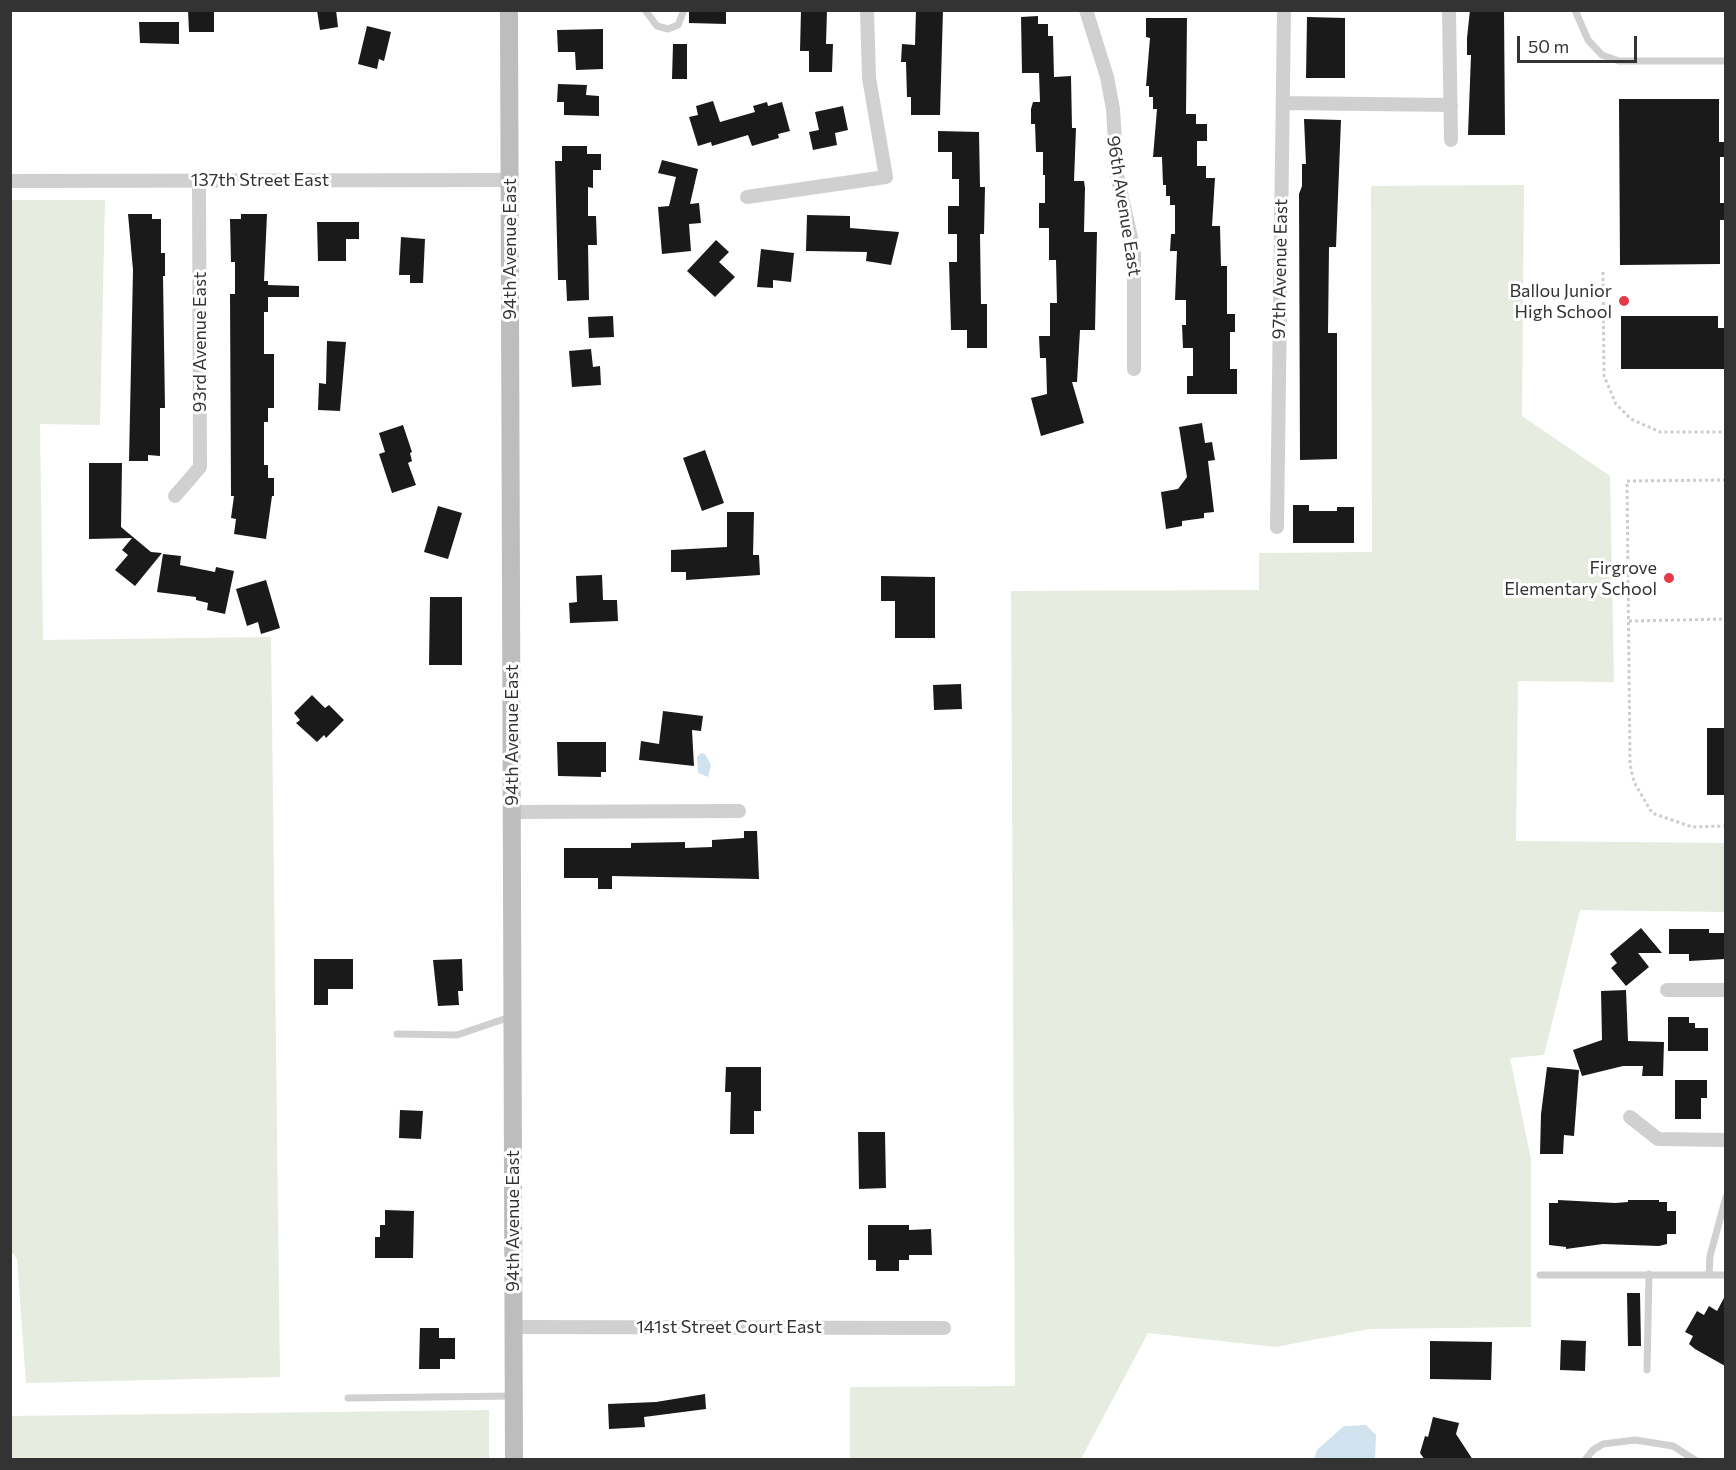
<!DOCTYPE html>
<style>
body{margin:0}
#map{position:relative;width:1736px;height:1470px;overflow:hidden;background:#fff;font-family:Commissioner,sans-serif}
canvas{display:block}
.frame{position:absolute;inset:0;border:12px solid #333;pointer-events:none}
.scale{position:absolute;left:1517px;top:36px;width:120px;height:27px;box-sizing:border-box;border:3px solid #333;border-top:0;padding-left:8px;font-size:18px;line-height:21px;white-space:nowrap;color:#333;-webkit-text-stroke:4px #fff;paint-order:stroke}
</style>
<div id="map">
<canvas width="1736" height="1470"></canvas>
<div class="frame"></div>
<div class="scale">50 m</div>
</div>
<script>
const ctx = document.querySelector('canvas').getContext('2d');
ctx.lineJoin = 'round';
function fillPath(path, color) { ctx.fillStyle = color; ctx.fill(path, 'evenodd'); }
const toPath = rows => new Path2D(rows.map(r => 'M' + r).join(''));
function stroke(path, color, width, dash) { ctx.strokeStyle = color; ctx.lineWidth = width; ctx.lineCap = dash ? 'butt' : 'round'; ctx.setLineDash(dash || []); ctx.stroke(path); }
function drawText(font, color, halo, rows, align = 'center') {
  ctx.font = font + ' Commissioner,sans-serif'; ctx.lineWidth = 6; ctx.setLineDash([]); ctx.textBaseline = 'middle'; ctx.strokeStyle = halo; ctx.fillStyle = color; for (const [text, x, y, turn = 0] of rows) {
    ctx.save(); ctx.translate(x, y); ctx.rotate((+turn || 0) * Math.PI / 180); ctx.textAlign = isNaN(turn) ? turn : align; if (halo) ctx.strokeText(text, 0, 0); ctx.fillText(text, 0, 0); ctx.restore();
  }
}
fillPath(toPath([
 [1524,185,1522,416,1610,476,1614,682,1518,681,1516,841,1726,843,1725,912,1580,910,1544,1055,1510,1058,1531,1159,1531,1327,1369,1329,1276,1347,1148,1333,1081,1459,850,1459,850,1387,1015,1386,1011,591,1259,590,1259,553,1372,552,1371,186],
 [11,200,105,200,100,425,40,424,43,640,271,637,280,1377,26,1383,17,1259,10,1250],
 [489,1410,489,1459,11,1459,11,1416]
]), '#e6ecdf');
fillPath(toPath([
 [701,753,705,754,711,765,708,777,698,773,697,757],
 [1366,1425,1376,1435,1375,1459,1314,1459,1317,1450,1344,1426]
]), '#cfe2ee');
fillPath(toPath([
 [188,10,214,10,214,32,189,32],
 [317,10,336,10,338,27,320,30],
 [689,10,726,10,726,24,689,23],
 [801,10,827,10,826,44,833,44,832,72,809,72,809,51,800,51],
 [916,10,943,10,940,115,911,115,911,97,907,97,906,62,901,62,902,44,915,45],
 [1470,10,1504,10,1505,135,1468,135,1471,55,1467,55,1467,38],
 [1038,16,1038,24,1048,24,1048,36,1053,36,1054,77,1071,76,1072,128,1076,128,1074,181,1084,181,1085,188,1084,232,1097,232,1095,330,1080,330,1077,382,1072,382,1084,423,1041,436,1031,398,1047,394,1046,358,1040,358,1039,336,1050,336,1050,303,1057,303,1056,260,1049,260,1049,228,1039,228,1039,203,1045,203,1045,175,1043,175,1043,152,1036,152,1035,124,1031,124,1031,109,1033,102,1040,102,1039,73,1022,73,1021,17],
 [1307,17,1345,18,1345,78,1306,78],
 [1146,18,1187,18,1186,114,1196,114,1196,124,1207,124,1207,141,1197,141,1197,166,1206,166,1206,178,1215,178,1212,226,1220,226,1221,266,1227,266,1227,314,1235,314,1235,332,1230,332,1230,369,1237,369,1237,394,1187,394,1187,376,1193,376,1193,348,1183,348,1182,325,1186,325,1186,300,1175,300,1177,251,1170,251,1171,234,1175,234,1175,205,1170,205,1170,196,1166,196,1166,185,1163,185,1162,157,1153,157,1157,109,1153,109,1153,97,1149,97,1149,86,1146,86,1150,38,1146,37],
 [139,22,179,22,179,44,140,43],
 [367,26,391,32,384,61,379,59,377,69,358,64],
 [603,29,603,69,576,70,575,52,558,52,557,30],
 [673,44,687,44,687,79,672,79],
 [558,84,587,85,586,95,599,96,599,116,564,115,564,102,557,102],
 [1619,99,1719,99,1719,142,1725,142,1725,157,1720,157,1720,203,1725,203,1725,220,1720,220,1720,264,1620,265],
 [713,101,720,122,755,112,753,106,767,102,768,106,782,102,790,131,778,134,779,138,752,146,748,135,712,146,711,142,698,146,689,117,698,115,696,106],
 [843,106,848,130,835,133,837,145,813,150,809,132,819,130,815,112],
 [1304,119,1341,120,1336,247,1329,247,1328,333,1337,333,1337,459,1300,460,1299,194,1302,186,1302,164,1306,164],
 [938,131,979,132,980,187,985,187,984,234,980,234,981,304,987,304,987,348,967,348,967,330,951,330,949,262,957,262,957,234,948,234,948,206,959,206,959,179,952,179,952,152,938,152],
 [562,146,587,146,587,154,601,154,601,170,593,170,593,188,588,187,588,216,596,216,597,245,588,245,589,300,567,301,566,280,558,280,555,161,562,161],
 [662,160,698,169,690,204,699,203,701,223,689,224,691,251,662,254,658,207,669,206,676,177,658,173],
 [128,214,152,214,152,219,161,219,161,253,165,253,165,276,163,276,165,408,160,408,160,456,148,455,148,461,129,461,133,270],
 [241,214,267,214,264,281,268,281,268,285,299,286,299,297,268,297,268,312,264,312,264,354,274,354,274,408,268,408,268,422,264,422,264,465,268,465,268,478,274,478,274,496,272,496,266,539,234,534,236,519,231,518,234,496,231,496,230,294,235,294,235,262,231,262,230,219,241,219],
 [807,215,850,216,850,228,899,232,891,265,866,261,867,252,806,251],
 [317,222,359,222,359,239,346,239,346,261,318,261],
 [401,237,425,239,423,283,410,283,410,275,399,275],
 [716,240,729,252,719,262,735,277,715,297,687,271],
 [761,249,794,253,791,282,773,280,773,288,757,287],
 [613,316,614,337,589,338,588,317],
 [1621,316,1718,316,1718,328,1725,328,1725,369,1621,369],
 [327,341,346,342,340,411,318,410,319,383,326,384],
 [591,349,593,367,600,366,601,385,572,387,569,351],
 [1202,423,1205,443,1212,442,1215,460,1208,461,1214,512,1204,513,1204,518,1182,521,1182,526,1166,529,1161,492,1178,489,1187,477,1179,427],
 [403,425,412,452,410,453,412,461,408,463,416,485,392,493,379,454,385,452,379,433],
 [705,450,724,503,702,511,683,458],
 [89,463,122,463,121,527,151,552,162,553,135,586,115,570,128,555,122,550,132,538,89,539],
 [1293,505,1309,505,1309,511,1337,511,1337,507,1354,507,1354,543,1293,543],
 [438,506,462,513,448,559,424,552],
 [727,512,754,512,753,555,759,555,760,575,686,580,686,572,671,572,671,550,727,547],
 [163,554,181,556,180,565,215,572,216,567,234,571,225,614,207,610,208,603,196,600,196,597,157,592],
 [602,575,603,600,617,600,618,621,570,623,569,603,577,602,576,576],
 [881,576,935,577,935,638,895,638,895,601,881,601],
 [266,580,280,628,261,634,258,622,247,626,236,589],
 [430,597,462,597,462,665,429,665],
 [961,684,962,709,934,710,933,685],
 [312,695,325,708,329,705,344,720,326,738,324,735,317,742,296,723,300,720,294,713],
 [663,711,703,716,701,731,692,730,694,766,639,760,641,741,659,744],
 [1707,728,1725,728,1725,795,1707,795],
 [557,742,606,742,606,772,601,772,601,777,558,776],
 [744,831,757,831,759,879,612,876,612,889,598,889,598,878,564,878,564,848,631,848,631,843,685,842,685,848,712,847,712,840,744,838],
 [1641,928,1662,953,1638,953,1649,967,1626,986,1611,968,1617,963,1610,954],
 [1669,929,1709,929,1709,933,1725,933,1725,959,1689,961,1689,954,1669,954],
 [314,959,353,959,353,989,328,989,328,1005,314,1005],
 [462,959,463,991,458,991,459,1005,438,1006,433,960],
 [1626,990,1628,1041,1664,1042,1663,1076,1642,1076,1643,1066,1623,1066,1582,1076,1573,1050,1602,1040,1601,991],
 [1668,1017,1689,1017,1689,1023,1695,1023,1695,1028,1708,1028,1708,1051,1668,1051],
 [726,1067,761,1067,761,1111,754,1111,754,1134,730,1134,731,1092,725,1092],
 [1547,1067,1579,1070,1574,1136,1564,1135,1563,1154,1540,1154,1541,1114],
 [1675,1080,1707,1080,1707,1098,1701,1098,1701,1119,1675,1119],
 [400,1110,423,1111,421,1139,399,1138],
 [858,1132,885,1132,886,1188,859,1189],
 [1558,1200,1615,1203,1628,1202,1628,1200,1659,1200,1659,1202,1667,1202,1667,1211,1676,1211,1676,1234,1667,1234,1667,1244,1659,1246,1603,1244,1566,1249,1566,1247,1549,1245,1549,1203,1558,1203],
 [385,1210,414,1211,413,1258,375,1258,375,1237,380,1237,380,1225,385,1225],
 [868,1225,909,1225,909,1230,931,1229,932,1255,909,1255,909,1260,899,1260,899,1271,876,1271,876,1260,868,1260],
 [1627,1293,1640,1293,1641,1346,1628,1346],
 [1725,1296,1725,1366,1695,1349,1689,1344,1693,1336,1685,1332,1697,1311,1704,1315,1709,1306,1717,1311],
 [420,1328,439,1328,439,1338,455,1338,455,1359,440,1359,440,1369,419,1369],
 [1561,1340,1586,1341,1585,1371,1560,1370],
 [1430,1341,1492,1342,1491,1380,1430,1379],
 [705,1394,706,1409,644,1417,645,1427,609,1429,608,1404,656,1402],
 [1433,1417,1459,1423,1456,1434,1473,1460,1425,1460,1420,1453,1425,1436,1428,1437]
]), '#1a1a1a');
stroke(toPath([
 [1603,272,1604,376,1616,404,1631,419,1660,432,1726,432],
 [1726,480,1627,481,1630,764,1634,782,1652,813,1692,827,1726,826],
 [1629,621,1726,619]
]), '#cdcdcd', 3, [3, 3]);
stroke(toPath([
 [645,10,657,26,668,29,678,25,684,10],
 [1575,10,1588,40,1602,55,1619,61,1726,61],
 [397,1034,457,1035,510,1017],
 [1709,1274,1710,1256,1726,1197],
 [1540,1275,1726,1275],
 [1647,1370,1649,1274],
 [348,1398,513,1396],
 [1585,1460,1593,1450,1603,1444,1635,1440,1673,1446,1695,1460]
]), '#d0d0d0', 7);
stroke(toPath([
 [1086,10,1107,77,1113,109,1117,175,1134,251,1134,369],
 [1449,10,1451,140],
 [1283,103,1451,105],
 [10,181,510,180],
 [747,197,886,177,869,78,867,10],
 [175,496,200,467,199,180],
 [1277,527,1284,10],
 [512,812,739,811],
 [1667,990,1726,990],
 [1630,1117,1658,1139,1726,1140],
 [514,1327,944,1328]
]), '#d0d0d0', 14);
stroke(toPath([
 [509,10,514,1460]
]), '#bdbdbd', 18);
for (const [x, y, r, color] of [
 [1624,301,6,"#e63946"],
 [1669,578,6,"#e63946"]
]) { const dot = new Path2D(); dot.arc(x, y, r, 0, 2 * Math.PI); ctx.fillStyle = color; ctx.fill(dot); stroke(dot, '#fff', 2); }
drawText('18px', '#333', '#fff', [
 ["137th Street East",260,180],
 ["96th Avenue East",1124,206,81],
 ["94th Avenue East",510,249,-90],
 ["97th Avenue East",1280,269,-89],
 ["93rd Avenue East",200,342,-90],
 ["94th Avenue East",512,735,-90],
 ["94th Avenue East",513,1221,-90],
 ["141st Street Court East",729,1327]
]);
drawText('18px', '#333', '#fff', [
 ["Ballou Junior",1612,291],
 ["High School",1612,312],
 ["Firgrove",1657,568],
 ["Elementary School",1657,589]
], 'right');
</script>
